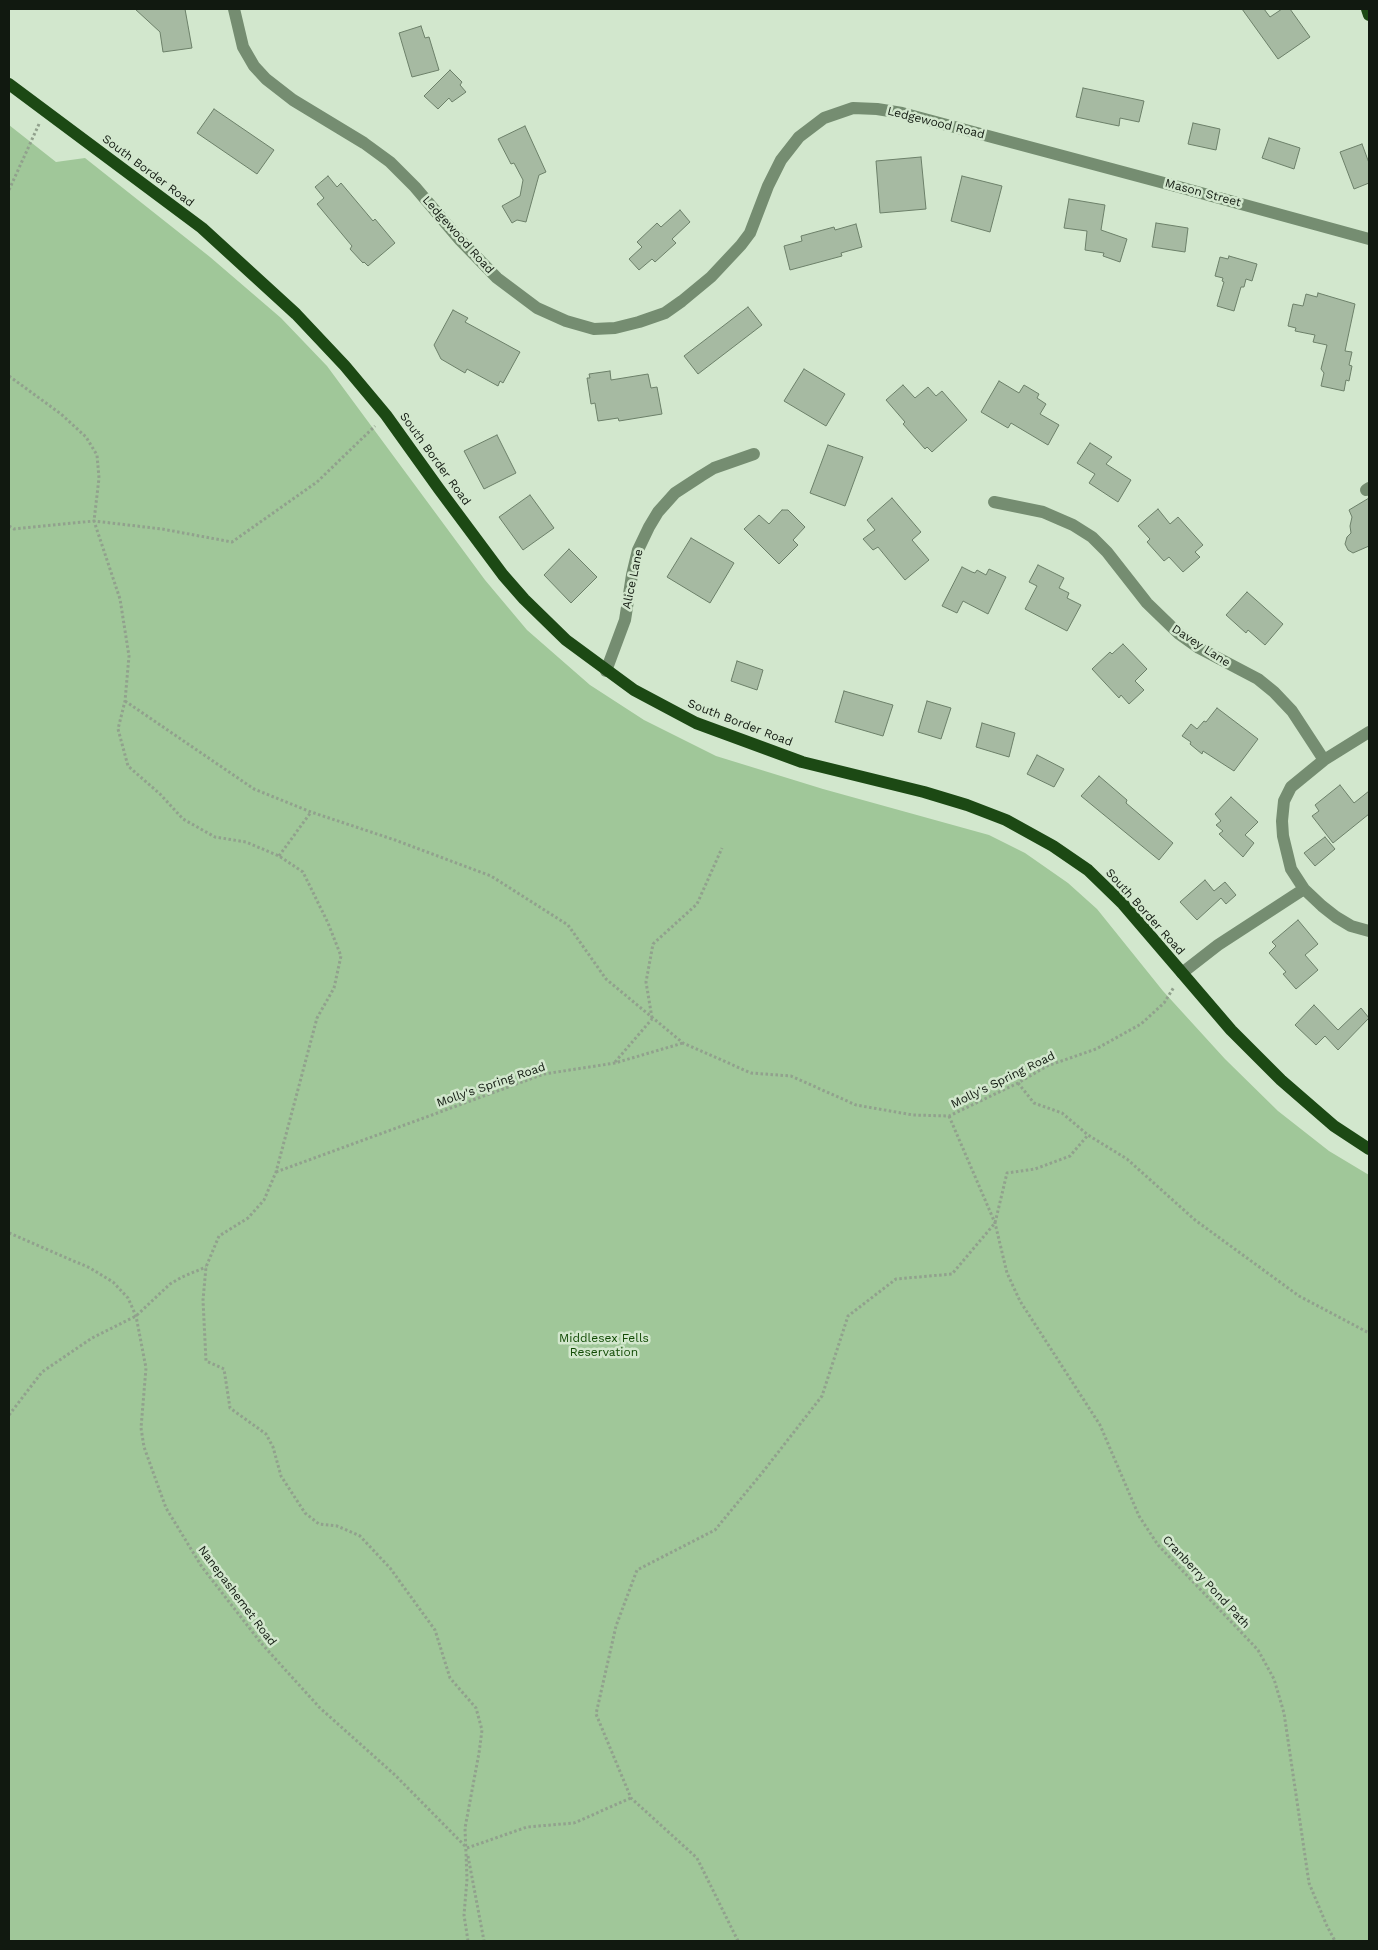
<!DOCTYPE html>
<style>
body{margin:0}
#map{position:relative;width:1378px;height:1950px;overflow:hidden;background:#d2e7cd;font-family:"Work Sans",sans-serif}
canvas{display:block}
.frame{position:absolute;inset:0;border:10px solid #111910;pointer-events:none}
</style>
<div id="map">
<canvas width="1378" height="1950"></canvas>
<div class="frame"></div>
</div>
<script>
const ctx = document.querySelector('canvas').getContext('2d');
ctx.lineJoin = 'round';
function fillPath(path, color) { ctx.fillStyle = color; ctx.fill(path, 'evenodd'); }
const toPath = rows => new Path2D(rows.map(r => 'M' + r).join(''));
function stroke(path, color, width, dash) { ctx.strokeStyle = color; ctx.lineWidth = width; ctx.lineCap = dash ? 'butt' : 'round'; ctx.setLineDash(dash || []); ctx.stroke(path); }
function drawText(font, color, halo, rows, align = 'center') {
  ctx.font = font + ' "Work Sans",sans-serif'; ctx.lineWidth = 5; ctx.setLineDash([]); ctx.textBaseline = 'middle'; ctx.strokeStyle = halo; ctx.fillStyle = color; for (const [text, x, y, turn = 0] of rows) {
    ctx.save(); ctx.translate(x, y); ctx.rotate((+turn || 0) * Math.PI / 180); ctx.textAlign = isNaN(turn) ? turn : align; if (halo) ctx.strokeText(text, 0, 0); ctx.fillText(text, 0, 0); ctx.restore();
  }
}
fillPath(toPath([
 [9,125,56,162,85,158,210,257,281,318,327,366,485,580,527,630,590,685,644,720,716,756,823,789,989,835,1025,853,1068,883,1097,909,1163,991,1225,1059,1278,1111,1329,1151,1369,1175,1369,1941,9,1941]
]), '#a0c799');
const building = toPath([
 [135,9,185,9,192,48,163,52,160,32,135,9],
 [1242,9,1264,9,1270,17,1282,9,1290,9,1310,37,1278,59,1242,9],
 [421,26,425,38,429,37,439,70,412,77,399,33,421,26],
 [450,70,462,82,460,85,466,92,452,102,449,98,438,109,424,96,450,70],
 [1083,88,1144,101,1139,122,1120,118,1119,126,1076,117,1083,88],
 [214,109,274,150,257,174,197,133,214,109],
 [1193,123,1220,129,1216,150,1188,144,1193,123],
 [525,126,546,172,539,175,526,222,517,220,512,223,502,206,520,196,523,180,514,163,511,164,498,139,525,126],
 [1269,138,1300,148,1294,169,1262,158,1269,138],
 [1362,144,1369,163,1369,183,1354,189,1340,152,1362,144],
 [921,157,926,209,880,213,876,161,921,157],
 [328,176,337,187,341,183,373,221,375,219,395,243,368,266,364,262,363,263,350,249,352,246,317,204,324,198,315,187,328,176],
 [962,176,1002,186,990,232,951,221,962,176],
 [1069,199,1105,205,1101,230,1127,239,1120,262,1103,256,1104,253,1085,250,1087,231,1064,228,1069,199],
 [680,210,690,222,672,239,676,243,655,262,652,259,639,270,629,259,642,247,637,242,657,223,661,227,680,210],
 [1156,223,1188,228,1185,252,1152,247,1156,223],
 [856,224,862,247,841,253,842,256,790,270,784,246,802,241,801,236,834,227,835,230,856,224],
 [1229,256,1257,264,1252,281,1246,279,1244,287,1241,287,1234,311,1217,306,1224,282,1222,281,1223,278,1215,276,1220,257,1228,259,1229,256],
 [1318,293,1355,304,1345,351,1352,352,1349,365,1352,366,1349,381,1346,380,1344,391,1321,386,1324,373,1321,369,1327,345,1313,342,1315,335,1295,331,1296,328,1288,326,1293,304,1303,306,1306,294,1317,297,1318,293],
 [748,307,762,325,698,374,684,356,748,307],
 [453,310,468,318,465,322,520,352,503,383,500,381,498,386,467,369,465,373,441,359,434,345,453,310],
 [804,369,845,394,826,426,784,401,804,369],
 [610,371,611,380,648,374,651,388,657,387,662,414,619,421,618,418,598,421,595,403,591,404,587,378,590,378,589,374,610,371],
 [999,381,1019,393,1024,385,1039,394,1037,398,1046,404,1040,414,1059,425,1048,445,1011,423,1008,428,981,412,999,381],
 [903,385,915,398,928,387,936,396,942,391,967,420,932,452,927,447,925,449,903,424,905,422,886,400,903,385],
 [497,435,516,473,484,489,464,451,497,435],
 [1090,443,1112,457,1106,464,1131,480,1118,502,1089,483,1095,474,1077,463,1090,443],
 [828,445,863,457,845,506,810,493,828,445],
 [530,495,554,528,523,550,499,517,530,495],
 [892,498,921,532,912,540,929,560,905,580,878,547,873,550,863,539,875,530,867,520,892,498],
 [1369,498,1369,546,1353,553,1348,550,1345,544,1347,537,1351,533,1350,526,1352,517,1349,510,1369,498],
 [1158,509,1170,524,1178,517,1203,545,1195,552,1200,557,1183,572,1169,557,1164,561,1147,542,1150,539,1138,526,1158,509],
 [782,510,788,510,805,527,793,540,798,545,779,564,744,529,759,515,769,524,782,510],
 [691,538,734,563,710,603,667,577,691,538],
 [569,549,597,577,571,603,544,575,569,549],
 [1038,565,1064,578,1059,588,1069,593,1067,598,1081,605,1067,631,1025,609,1037,586,1029,582,1038,565],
 [962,567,972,572,975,573,977,570,986,575,989,569,1006,577,988,614,963,601,957,613,942,606,962,567],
 [1247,592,1283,624,1265,645,1248,630,1246,633,1226,615,1247,592],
 [1123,644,1147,669,1135,681,1144,690,1129,704,1121,695,1119,698,1092,669,1110,652,1112,654,1123,644],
 [737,661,763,670,757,690,731,681,737,661],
 [844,691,893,705,883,736,835,722,844,691],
 [927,701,951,708,941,739,918,732,927,701],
 [1217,708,1258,739,1234,771,1203,751,1202,754,1190,744,1191,742,1182,736,1191,724,1197,729,1204,721,1206,722,1217,708],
 [982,723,1015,733,1009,757,976,747,982,723],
 [1037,755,1064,769,1054,787,1027,774,1037,755],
 [1099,776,1127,800,1126,803,1173,843,1159,860,1081,796,1099,776],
 [1340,785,1354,803,1369,791,1369,814,1333,843,1312,816,1319,811,1315,805,1340,785],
 [1231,797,1258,822,1245,835,1254,843,1243,857,1219,834,1223,831,1216,825,1221,821,1215,814,1231,797],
 [1325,837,1335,849,1315,866,1304,853,1325,837],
 [1205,880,1214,891,1225,882,1236,895,1226,904,1221,898,1197,920,1180,902,1205,880],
 [1298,920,1318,944,1305,955,1318,970,1296,989,1283,974,1286,972,1269,953,1276,946,1272,942,1298,920],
 [1314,1005,1338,1030,1361,1008,1369,1018,1338,1050,1325,1036,1316,1045,1295,1025,1314,1005]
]);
fillPath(building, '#a6baa2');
stroke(building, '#6c8069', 1);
stroke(toPath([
 [9,190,39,124],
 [9,376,61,414,86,437,97,455,99,478,94,521,120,599,129,656,125,701,118,729,128,766,160,794,183,819,215,837,246,842,279,856,303,872,328,923,341,956,334,988,317,1018,276,1172,264,1200,248,1218,219,1236,206,1267,203,1300,206,1361,224,1369,230,1408,266,1434,273,1447,281,1476,305,1513,319,1524,337,1526,360,1536,390,1568,435,1630,450,1678,476,1708,482,1730,479,1753,465,1828,467,1879,464,1915,468,1941],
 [9,526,14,529,94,521,162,529,232,542,317,482,375,426],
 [125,701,254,789,311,812,395,840,491,876,568,925,606,979,683,1043,751,1073,791,1076,856,1105,913,1115,949,1116,1018,1083,1047,1066,1096,1049,1141,1024,1164,1003,1174,987],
 [279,856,311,812],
 [652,1018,646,982,653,944,697,904,722,848],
 [615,1062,652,1019],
 [1018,1083,1034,1103,1062,1113,1088,1135,1127,1159,1195,1220,1299,1296,1369,1333],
 [949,1116,995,1223,1007,1273,1020,1301,1100,1425,1139,1516,1158,1545,1258,1650,1274,1679,1284,1713,1309,1883,1327,1926,1335,1941],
 [276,1172,544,1074,615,1063,683,1043],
 [9,1233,90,1268,113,1282,128,1298,136,1316,146,1368,141,1428,144,1447,166,1508,202,1567,261,1643,320,1708,395,1775,466,1847],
 [9,1415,42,1372,92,1338,136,1316,170,1284,182,1277,206,1267],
 [467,1848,527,1827,574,1823,631,1798],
 [468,1856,484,1941],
 [738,1941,697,1858,631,1798,596,1714,616,1626,637,1570,715,1530,762,1473,822,1396,848,1316,896,1279,952,1274,995,1223,1007,1173,1035,1169,1070,1156,1088,1135]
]), '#91a18d', 3, [2.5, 2.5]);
stroke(toPath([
 [234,9,243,47,254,66,266,79,293,100,364,143,390,162,415,187,460,240,497,278,537,308,566,321,594,329,615,328,639,322,665,313,682,301,711,277,741,245,750,233,768,186,781,160,799,137,824,118,853,108,877,109,902,113,1179,187,1369,239],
 [1366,490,1369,488],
 [994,502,1043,512,1073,525,1092,537,1107,552,1147,603,1178,633,1199,648,1258,679,1274,692,1292,711,1324,760],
 [606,671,625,620,632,575,638,550,649,527,658,512,675,493,701,476,714,468,754,454],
 [1369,732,1324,760,1291,787,1284,801,1282,821,1283,836,1291,869,1304,889,1322,906,1336,917,1351,926,1369,931],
 [1182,973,1218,945,1304,889]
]), '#758d71', 12);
stroke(toPath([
 [1367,9,1369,15],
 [9,84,202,228,296,314,345,366,386,415,439,489,503,575,524,599,566,640,634,690,696,723,802,762,924,792,967,805,1006,820,1053,846,1088,870,1123,904,1231,1030,1281,1080,1334,1126,1369,1149]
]), '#1c4914', 12);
drawText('12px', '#111910', '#d2e7cd', [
 ["Ledgewood Road",936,123,14],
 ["South Border Road",148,171,37],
 ["Mason Street",1203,193,15],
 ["Ledgewood Road",458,235,48],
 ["South Border Road",435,459,54],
 ["Alice Lane",633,579,-78],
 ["Davey Lane",1201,646,33],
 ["South Border Road",740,723,21],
 ["South Border Road",1145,912,48],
 ["Molly's Spring Road",1003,1080,-26],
 ["Molly's Spring Road",491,1085,-19],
 ["Cranberry Pond Path",1206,1582,47],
 ["Nanepashemet Road",237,1596,53]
]);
drawText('12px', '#114a04', '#d2e7cd', [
 ["Middlesex Fells",604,1338],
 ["Reservation",604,1352]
]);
</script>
